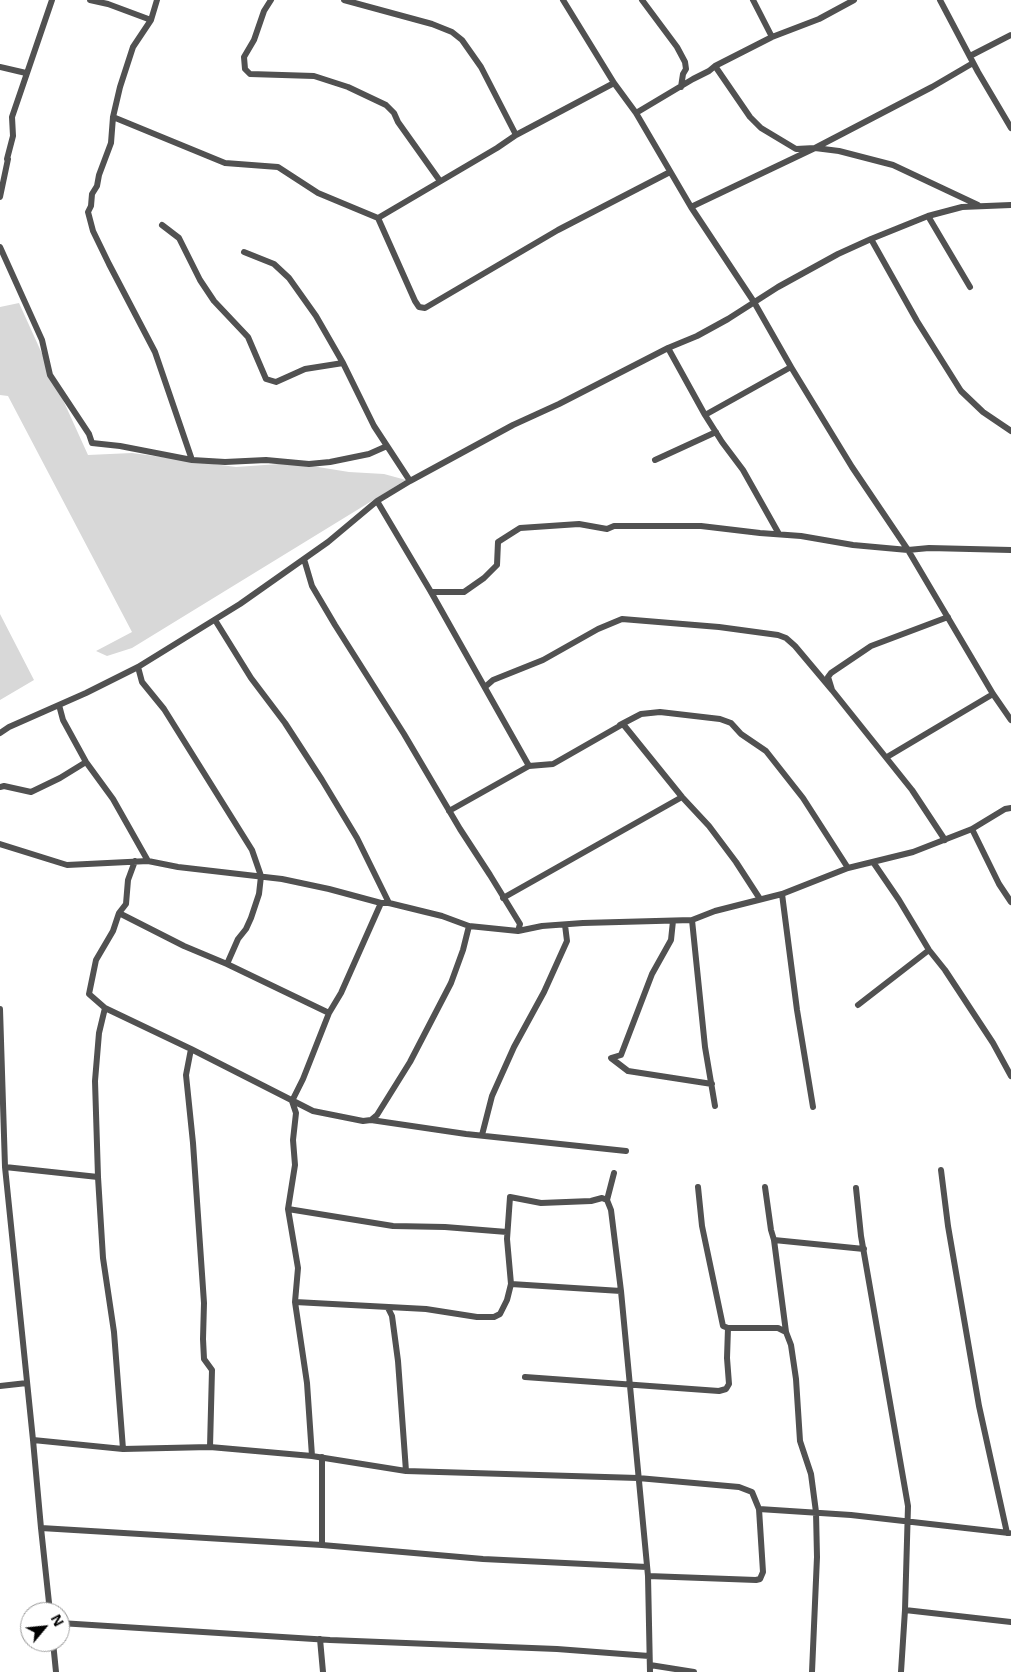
<!DOCTYPE html>
<style>
body{margin:0}
#map{position:relative;width:1011px;height:1672px;overflow:hidden;background:#fff;font-family:"Noto Sans",sans-serif}
canvas{display:block}
.north{position:absolute;left:20px;top:1602px;width:50px;height:50px;box-sizing:border-box;background:#fff;border:1px solid #999;border-radius:50%;rotate:62deg;font-size:14px;font-weight:700;line-height:20px;text-align:center;color:#000}
.north::after{content:'';display:block;margin:auto;width:18px;height:22px;background:#000;clip-path:polygon(50% 0,100% 100%,50% 72%,0 100%)}
</style>
<div id="map">
<canvas width="1011" height="1672"></canvas>
<div class="north">N</div>
</div>
<script>
const ctx = document.querySelector('canvas').getContext('2d');
ctx.lineJoin = 'round';
function fillPath(path, color) { ctx.fillStyle = color; ctx.fill(path, 'evenodd'); }
const toPath = rows => new Path2D(rows.map(r => 'M' + r).join(''));
function stroke(path, color, width, dash) { ctx.strokeStyle = color; ctx.lineWidth = width; ctx.lineCap = dash ? 'butt' : 'round'; ctx.setLineDash(dash || []); ctx.stroke(path); }
fillPath(toPath([
 [19,303,88,455,132,453,236,467,293,463,349,472,384,474,406,480,132,648,107,656,96,651,132,632,8,396,0,395,0,307],
 [0,614,34,680,0,700]
]), '#d8d8d8');
stroke(toPath([
 [90,0,108,4,151,20],
 [157,0,151,20,133,47,120,87,113,117,111,143,99,175,97,186,92,194,91,206,88,212,93,231,109,264,155,352,192,460],
 [271,0,264,11,254,40,244,57,245,69,250,74,314,76,348,87,386,105,394,113,398,122,440,181],
 [344,0,432,24,452,32,462,40,481,67,516,135],
 [563,0,614,83,636,113,691,207,754,302,791,367,852,467,908,550,993,694,1011,720],
 [642,0,677,47,685,62,686,69,683,74,681,87],
 [753,0,772,37],
 [940,0,978,72,1011,128],
 [970,56,1011,35],
 [715,66,750,117,761,128,796,149,815,148,839,151,893,165,978,205],
 [0,67,26,73],
 [636,113,693,79,709,71,715,66,772,37,819,19,854,0],
 [113,117,225,163,278,167,318,193,378,218,415,301,419,307,425,308,558,230,670,172],
 [0,197,8,159,7,159,13,136,12,117,52,0],
 [691,207,815,148,932,87,973,63],
 [928,216,970,287],
 [378,218,497,148,516,135,614,83],
 [162,225,179,238,200,280,214,301,248,337,266,379,276,382,305,369,343,363],
 [871,239,917,321,961,391,983,412,1011,431],
 [0,247,42,340,50,375,89,434,92,443,120,446,192,460,225,462,266,460,309,464,330,462,369,454,387,446],
 [244,252,274,264,289,278,316,316,343,363,374,426,410,481],
 [668,348,705,415,722,442,743,470,779,534],
 [705,415,791,367],
 [655,460,716,432],
 [377,501,431,592,529,766],
 [304,559,312,586,335,625,404,734,460,829,490,875,520,924,518,931],
 [431,592,464,592,484,578,497,565,498,542,520,528,579,524,607,529,614,526,701,526,760,533,801,536,853,545,908,550,929,548,1011,550],
 [215,620,251,678,285,723,322,780,357,838,389,903],
 [138,667,142,682,164,709,252,850,261,876,259,894,251,918,246,929,238,939,227,964],
 [485,687,493,680,543,660,598,629,622,619,719,627,778,635,786,638,795,646,832,690],
 [59,705,63,720,86,762,113,799,148,861],
 [620,725,641,714,660,712,720,719,731,723,741,734,766,751,803,798,848,868],
 [0,733,9,727,86,693,138,667,240,604,328,542,377,501,410,481,513,425,559,404,668,348,697,336,728,319,778,287,838,254,871,239,928,216,962,207,1011,205],
 [887,757,993,694],
 [0,787,4,786,31,792,60,778,86,762],
 [449,811,529,766,553,764,623,724,682,797,709,826,736,862,760,899],
 [972,829,999,884,1011,902],
 [945,840,912,790,832,690,828,677,831,673,871,646,948,617],
 [0,844,67,865,148,861,178,867,282,879,329,889,381,903,389,903,442,916,469,926,518,931,542,926,583,923,692,920,715,911,782,894,848,868,913,852,972,829,1005,809,1011,808],
 [873,862,899,900,929,950,945,970,993,1043,1011,1076],
 [782,894,797,1010,813,1107],
 [503,898,682,797],
 [119,913,184,946,227,964,329,1013],
 [692,920,705,1047,715,1106],
 [673,921,671,940,652,974,621,1055,611,1058,628,1071,712,1084],
 [858,1005,929,950],
 [105,1008,191,1049,313,1111,363,1121,371,1120,377,1115,410,1062,451,983,463,950,469,926],
 [0,1009,5,1167,33,1440,41,1528,50,1612],
 [191,1049,186,1075,193,1143,204,1303,203,1339,204,1359,212,1370,210,1447],
 [371,1120,466,1134,626,1151],
 [482,1135,492,1096,514,1047,544,992,567,941,565,925],
 [5,1167,98,1177],
 [941,1170,948,1226,979,1406,1007,1533],
 [698,1187,702,1226,723,1326,728,1328,778,1328,786,1332,791,1345,796,1379,800,1441,811,1474,816,1512,817,1557,812,1672],
 [765,1187,771,1230,774,1240,864,1249],
 [856,1188,861,1236,908,1506,905,1610,901,1672],
 [607,1200,614,1173],
 [288,1209,393,1226,445,1227,507,1232],
 [774,1240,786,1332],
 [621,1291,511,1284,507,1239,510,1197,541,1203,591,1201,602,1198,607,1200,611,1210,621,1291,648,1576,650,1672],
 [295,1302,426,1309,477,1317,494,1317,500,1314,507,1300,511,1284],
 [388,1308,392,1316,398,1361,406,1471],
 [525,1377,719,1391,726,1389,729,1384,727,1358,728,1328],
 [0,1386,27,1383],
 [33,1440,123,1449,210,1447,312,1456,406,1471,638,1478,739,1487,752,1492,759,1509,763,1572,760,1579,756,1580,648,1576],
 [123,1449,114,1332,103,1258,98,1177,95,1081,99,1033,105,1008,89,994,96,960,113,931,119,913,126,904,128,880,135,861],
 [312,1456,307,1383,295,1302,298,1268,288,1209,295,1165,293,1140,296,1113,292,1101,303,1079,329,1013,341,993,381,903],
 [759,1509,851,1515,1009,1533],
 [41,1528,322,1545,483,1559,647,1567],
 [322,1545,322,1457],
 [905,1610,1011,1622],
 [60,1623,330,1640,557,1649,649,1656],
 [320,1639,323,1672],
 [53,1642,56,1672],
 [650,1665,694,1672]
]), '#515151', 6);
</script>
